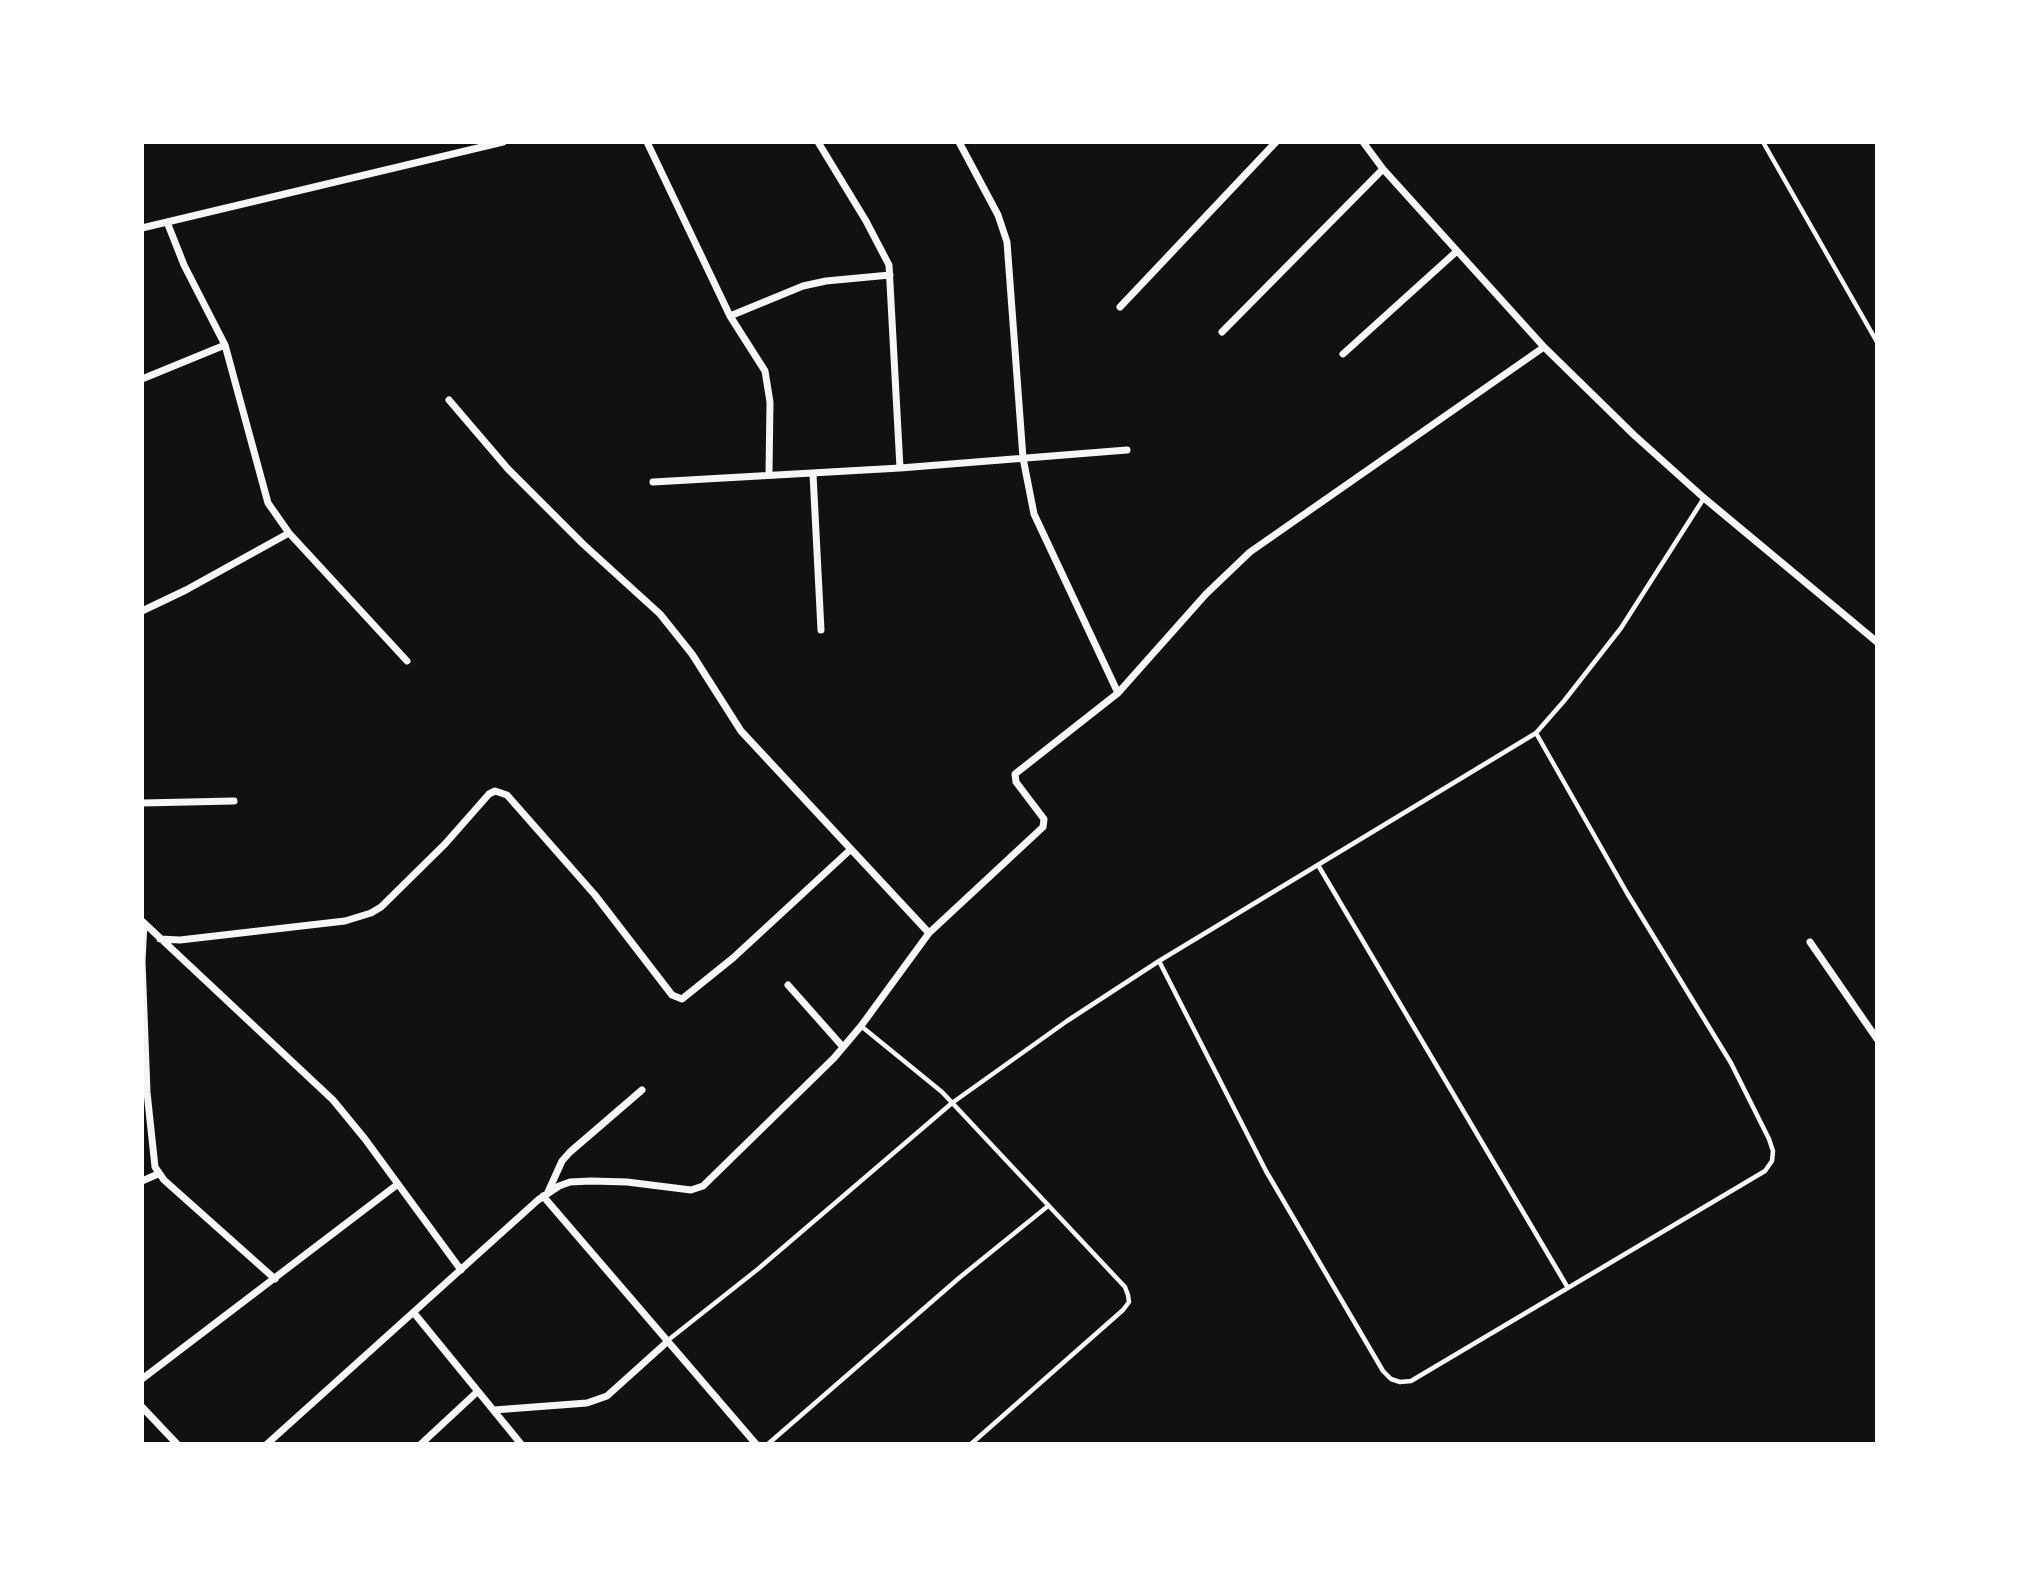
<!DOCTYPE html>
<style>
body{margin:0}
#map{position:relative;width:2019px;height:1586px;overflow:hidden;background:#111;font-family:"Open Sans",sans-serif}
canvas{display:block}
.frame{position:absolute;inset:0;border:144px solid #fff;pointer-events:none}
</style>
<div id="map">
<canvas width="2019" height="1586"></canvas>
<div class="frame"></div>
</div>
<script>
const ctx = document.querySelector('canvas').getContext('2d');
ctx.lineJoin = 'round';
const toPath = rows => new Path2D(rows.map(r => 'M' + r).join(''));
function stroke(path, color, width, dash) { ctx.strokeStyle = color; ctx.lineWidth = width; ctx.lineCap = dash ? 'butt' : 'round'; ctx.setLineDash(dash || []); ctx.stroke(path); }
stroke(toPath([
 [1763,142,1877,342],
 [1318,865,1568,1288],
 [1159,961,1266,1171,1383,1371,1391,1379,1400,1382,1411,1381,1765,1171,1772,1161,1773,1151,1769,1139,1731,1063,1627,893,1536,733],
 [861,1026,942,1092,1125,1287,1128,1295,1129,1302,1123,1310,971,1444],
 [667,1341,758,1269,952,1103,1067,1021,1159,961,1536,733,1564,701,1621,628,1704,498],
 [768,1444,959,1278,1048,1206]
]), '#f5f5f5', 4.5);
stroke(toPath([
 [647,142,730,316,765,371,770,402,769,474],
 [818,142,866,221,889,265,900,468],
 [959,142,998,215,1007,242,1023,458,1034,514,1118,693],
 [1363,142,1383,169,1544,347,1634,435,1704,498,1877,642],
 [167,222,184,265,225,345,268,503,289,533,407,661],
 [142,228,503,142],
 [1120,307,1276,142],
 [730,316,803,286,826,281,890,275],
 [1222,332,1383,169],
 [1343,354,1457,251],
 [142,379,225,345],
 [449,400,508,469,583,544,660,614,692,654,741,731,929,933],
 [813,474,821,630],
 [653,482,900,468,1127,450],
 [142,611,186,590,289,533],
 [142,803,234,801],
 [142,921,333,1100,365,1139,461,1270],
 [144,923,142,961,147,1092,155,1167,164,1180,275,1279],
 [160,939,180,940,345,921,371,913,381,907,445,844,489,794,495,791,507,795,595,895,672,995,682,999,733,958,850,850],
 [1810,942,1877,1039],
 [788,985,843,1047],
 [142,1181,158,1174],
 [548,1192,562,1161,570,1152,642,1090],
 [543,1196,756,1444],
 [414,1313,521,1444],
 [142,1379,398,1184],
 [142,1407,177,1444],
 [494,1410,587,1403,607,1396,667,1342],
 [267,1444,538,1200,559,1186,570,1182,591,1181,627,1182,691,1190,703,1186,834,1058,861,1026,929,933,1043,827,1044,819,1016,782,1015,774,1118,693,1206,594,1250,552,1544,347],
 [421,1444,477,1392]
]), '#f5f5f5', 7);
</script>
